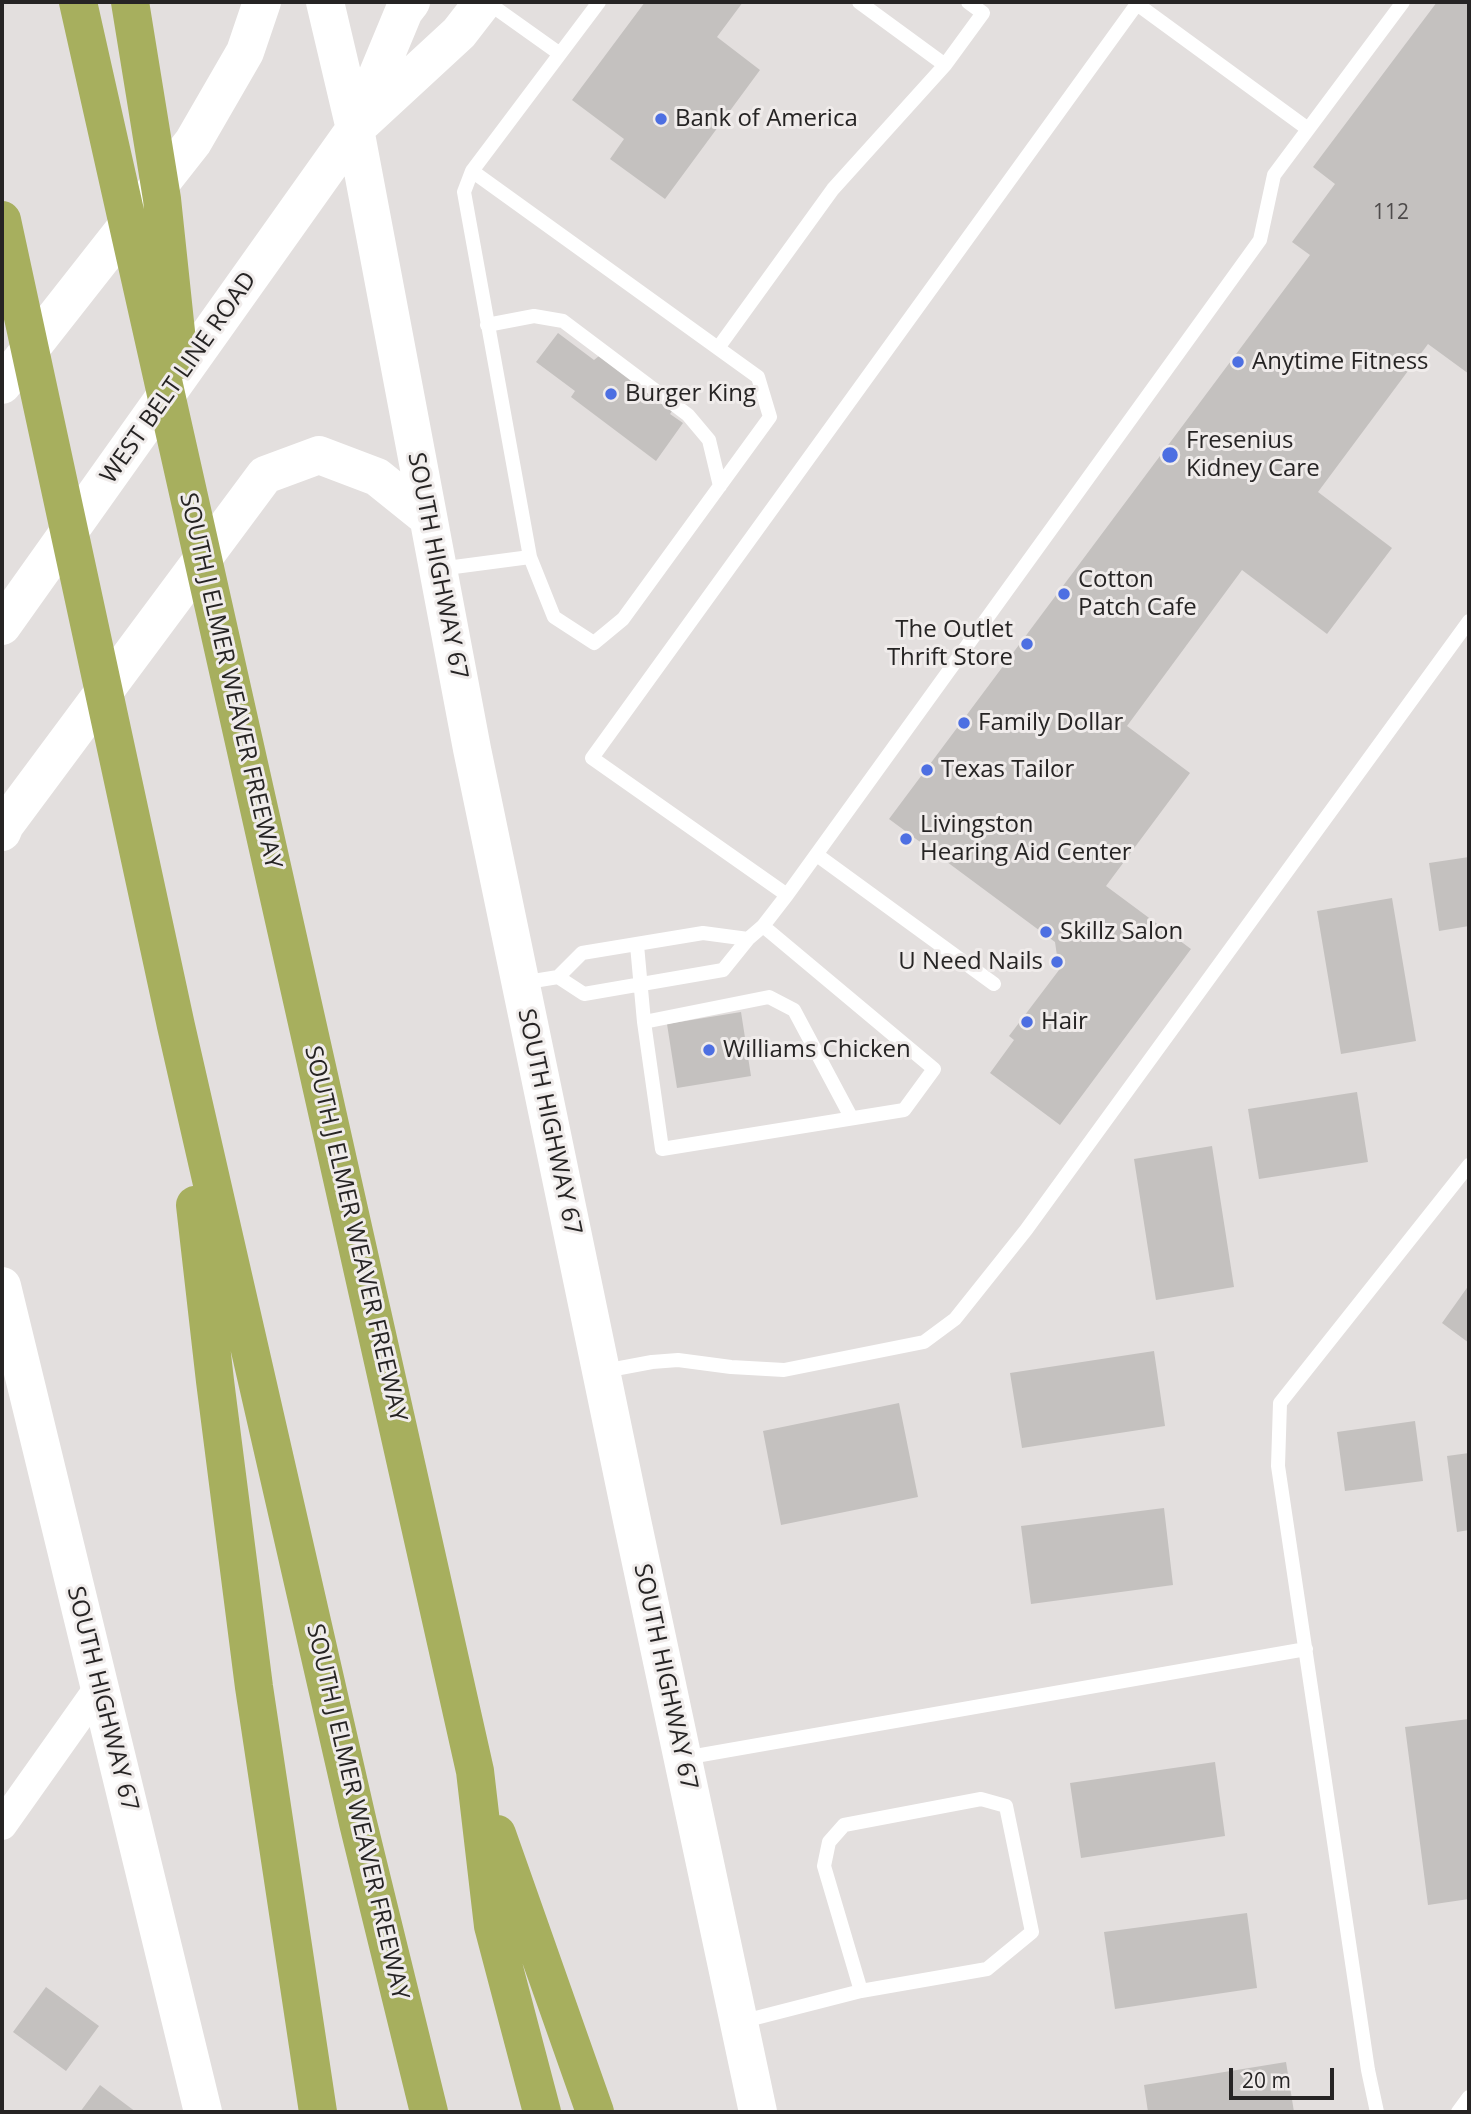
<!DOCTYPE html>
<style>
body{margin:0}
#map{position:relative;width:1471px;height:2114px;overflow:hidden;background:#e3dfde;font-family:"Open Sans",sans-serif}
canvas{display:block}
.frame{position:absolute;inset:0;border:4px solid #262424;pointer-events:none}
.scale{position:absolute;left:1229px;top:2068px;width:105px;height:32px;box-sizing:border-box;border:4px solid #262424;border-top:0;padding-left:9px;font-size:21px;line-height:24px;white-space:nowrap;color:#262424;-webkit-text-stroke:5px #f0eceb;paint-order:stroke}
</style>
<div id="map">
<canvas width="1471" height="2114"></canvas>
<div class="frame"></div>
<div class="scale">20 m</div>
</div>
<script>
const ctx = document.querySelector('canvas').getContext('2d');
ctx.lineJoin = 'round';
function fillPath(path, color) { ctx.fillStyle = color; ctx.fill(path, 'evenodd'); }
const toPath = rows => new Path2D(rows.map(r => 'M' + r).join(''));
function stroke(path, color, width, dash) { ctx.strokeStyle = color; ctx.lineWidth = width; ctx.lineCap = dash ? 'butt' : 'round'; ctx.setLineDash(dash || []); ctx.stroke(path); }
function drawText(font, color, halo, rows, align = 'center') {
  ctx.font = font + ' "Open Sans",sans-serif'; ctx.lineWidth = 6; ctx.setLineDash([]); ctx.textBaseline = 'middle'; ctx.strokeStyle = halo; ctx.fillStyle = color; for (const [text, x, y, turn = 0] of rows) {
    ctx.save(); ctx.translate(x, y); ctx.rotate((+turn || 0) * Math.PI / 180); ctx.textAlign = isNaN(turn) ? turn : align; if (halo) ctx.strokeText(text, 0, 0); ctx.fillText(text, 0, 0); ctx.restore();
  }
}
fillPath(toPath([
 [645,2,743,2,717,37,760,70,665,199,610,159,624,139,572,100],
 [1437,2,1469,2,1469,374,1428,344,1318,492,1392,548,1327,634,1242,570,1127,726,1190,773,1106,886,1191,949,1060,1125,990,1073,1014,1040,1009,1036,1059,970,1055,942,889,819,1310,255,1292,242,1335,184,1313,167],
 [558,333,594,360,599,356,672,411,670,414,683,423,656,461,571,397,575,391,536,362],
 [1469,857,1469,926,1439,931,1429,863],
 [1392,898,1416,1041,1341,1054,1317,911],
 [741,1012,751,1076,677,1088,667,1024],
 [1357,1092,1368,1162,1259,1179,1248,1109],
 [1212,1146,1234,1287,1156,1300,1134,1159],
 [1469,1285,1469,1343,1442,1323],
 [1154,1351,1165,1426,1022,1448,1010,1373],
 [899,1403,918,1497,781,1525,763,1431],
 [1415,1421,1423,1481,1345,1491,1337,1432],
 [1469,1453,1469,1530,1457,1532,1447,1456],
 [1164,1508,1173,1585,1031,1604,1021,1526],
 [1469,1719,1469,1899,1428,1905,1405,1727],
 [1215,1762,1225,1836,1081,1858,1070,1783],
 [1247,1913,1257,1988,1115,2009,1104,1932],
 [46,1987,99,2026,66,2071,13,2032],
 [1286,2062,1294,2112,1148,2112,1144,2085],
 [100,2085,136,2112,80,2112]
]), '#c4c1bf');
stroke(toPath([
 [487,2,560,54],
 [859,2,945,65],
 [1137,4,1308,129],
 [472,171,464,192,530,557],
 [487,325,534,316,563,321,688,415,709,440,720,486],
 [718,348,833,189,945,65,983,13,968,2],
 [439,569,530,557,554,617,594,643,623,619,770,417,758,377,472,171,599,2],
 [817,855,994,984],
 [787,895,1260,240,1274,175,1403,2],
 [748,939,703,933,582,953,558,977,584,994,723,970,748,939,763,926,787,895,592,758,1082,80,1137,4,1135,2],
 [637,945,644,1022,662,1149,904,1110,934,1069,763,926],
 [521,983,558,977],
 [644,1022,769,997,794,1010,851,1117],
 [604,1371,652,1362,678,1360,731,1367,784,1370,924,1342,955,1319,1026,1230,1469,621],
 [684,1758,1306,1649],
 [740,2022,861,1991,824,1866,829,1842,844,1825,981,1799,1006,1806,1032,1932,987,1969,861,1991],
 [1377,2112,1368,2070,1278,1466,1280,1403,1469,1165],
 [1458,2112,1469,2097]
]), '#fff', 14);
stroke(toPath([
 [2,1825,99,1688]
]), '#fff', 30);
stroke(toPath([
 [325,2,355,129,472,749,633,1525,758,2112],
 [360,117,404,11,411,2],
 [2,385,193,142,245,52,262,2],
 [2,626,355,129,459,33,483,2],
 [2,832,5,825,265,475,319,455,377,477,428,518],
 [2,1286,203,2112]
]), '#fff', 38);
stroke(toPath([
 [78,2,475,1771,493,1926,542,2112],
 [130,2,162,199,179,360],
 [2,220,176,1026,358,1823,429,2112],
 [195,1205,215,1381,254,1687,318,2112],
 [497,1834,595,2112]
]), '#a7af5e', 38);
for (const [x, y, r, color] of [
 [661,119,7,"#4d6fe2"],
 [1238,362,7,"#4d6fe2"],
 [611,394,7,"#4d6fe2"],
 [1170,455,9,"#4d6fe2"],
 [1064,594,7,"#4d6fe2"],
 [1027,644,7,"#4d6fe2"],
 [964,723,7,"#4d6fe2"],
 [927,770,7,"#4d6fe2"],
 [906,839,7,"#4d6fe2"],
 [1046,932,7,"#4d6fe2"],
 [1057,962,7,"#4d6fe2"],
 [1027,1022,7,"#4d6fe2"],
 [709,1050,7,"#4d6fe2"]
]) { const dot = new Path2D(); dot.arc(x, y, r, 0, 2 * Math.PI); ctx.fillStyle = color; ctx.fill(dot); stroke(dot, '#f0eceb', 2.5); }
drawText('21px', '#4e4b4b', null, [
 ["112",1391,213]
]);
drawText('24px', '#262424', '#f0eceb', [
 ["Bank of America",675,119],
 ["Anytime Fitness",1252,362],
 ["Burger King",625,394],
 ["Fresenius",1186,441],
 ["Kidney Care",1186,469],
 ["Cotton",1078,580],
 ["Patch Cafe",1078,608],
 ["The Outlet",1013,630,"right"],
 ["Thrift Store",1013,658,"right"],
 ["Family Dollar",978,723],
 ["Texas Tailor",941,770],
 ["Livingston",920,825],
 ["Hearing Aid Center",920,853],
 ["Skillz Salon",1060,932],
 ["U Need Nails",1043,962,"right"],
 ["Hair",1041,1022],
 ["Williams Chicken",723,1050]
], 'left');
drawText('24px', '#262424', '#f0eceb', [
 ["WEST BELT LINE ROAD",179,378,-55],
 ["SOUTH HIGHWAY 67",437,566,79],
 ["SOUTH J ELMER WEAVER FREEWAY",230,681,77],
 ["SOUTH HIGHWAY 67",549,1122,78],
 ["SOUTH J ELMER WEAVER FREEWAY",355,1234,77],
 ["SOUTH HIGHWAY 67",665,1677,78],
 ["SOUTH HIGHWAY 67",102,1699,76],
 ["SOUTH J ELMER WEAVER FREEWAY",357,1812,77]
]);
</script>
